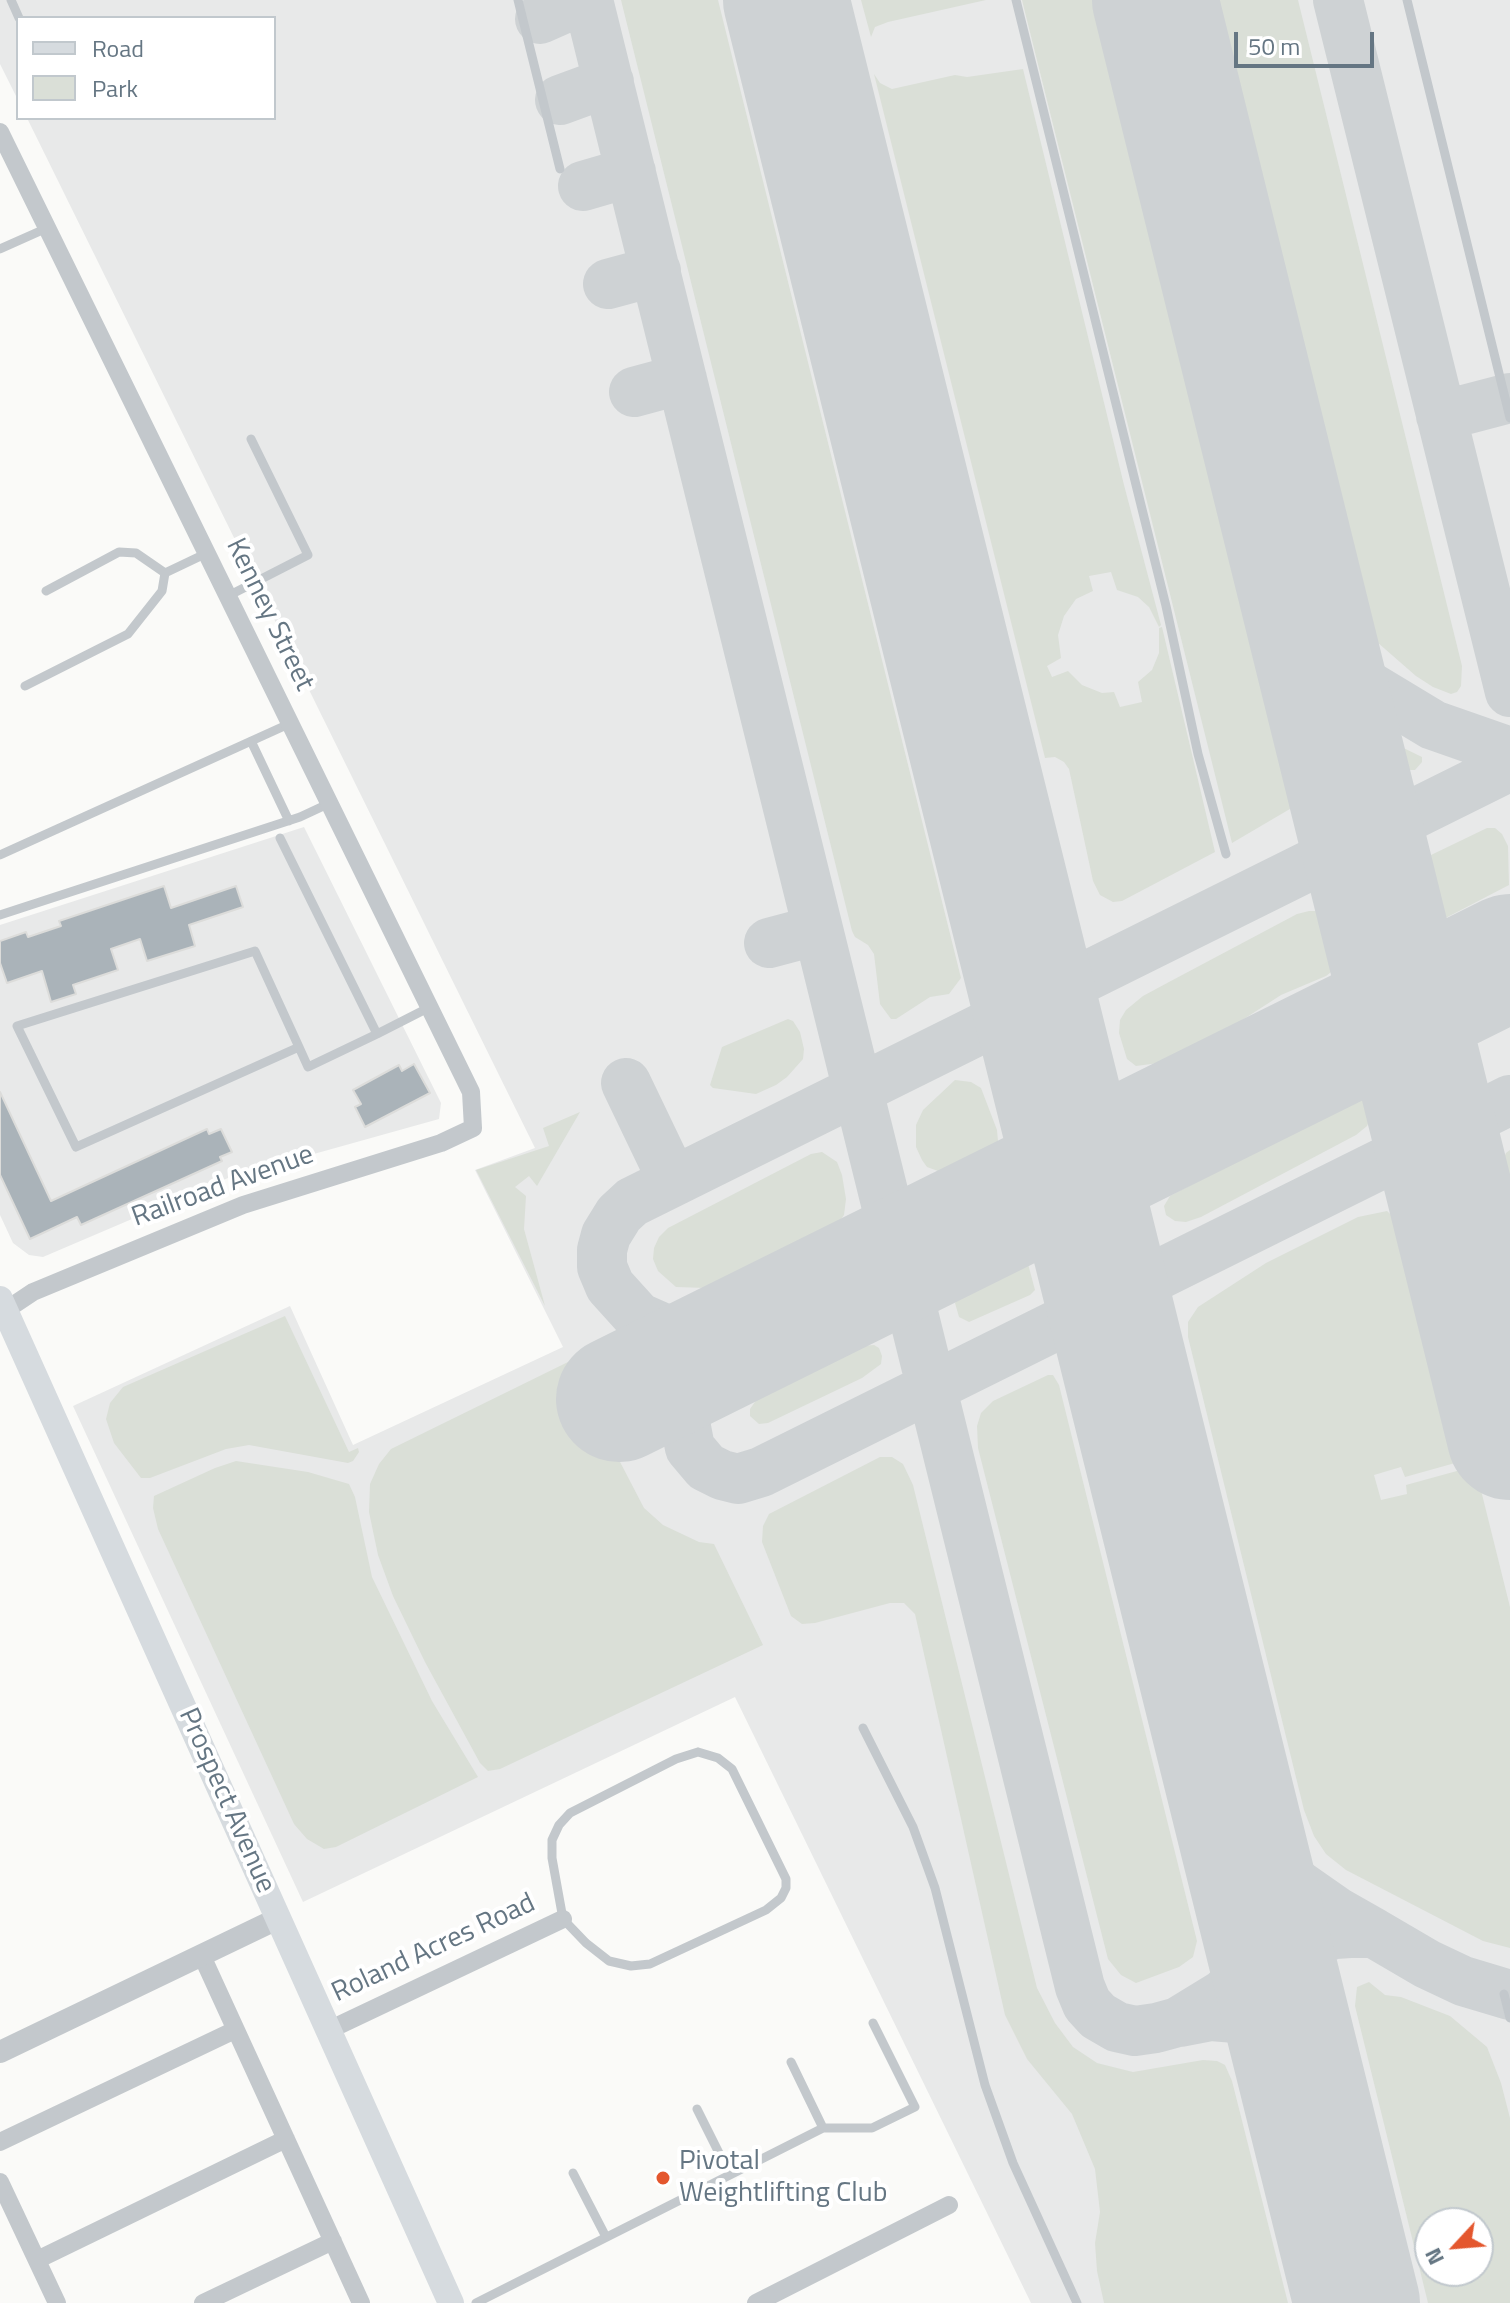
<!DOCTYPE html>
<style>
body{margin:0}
#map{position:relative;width:1510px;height:2303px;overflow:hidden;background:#fafaf8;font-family:"Titillium Web",sans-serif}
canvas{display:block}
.legend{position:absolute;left:16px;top:16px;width:260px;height:104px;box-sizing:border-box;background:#fff;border:2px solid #c1c8cd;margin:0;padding:10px 14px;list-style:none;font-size:24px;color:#657683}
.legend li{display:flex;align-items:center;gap:16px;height:40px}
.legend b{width:40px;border:2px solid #c1c8cd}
.north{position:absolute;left:1414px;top:2207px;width:80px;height:80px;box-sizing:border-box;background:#fff;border:2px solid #c1c8cd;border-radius:50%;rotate:244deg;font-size:22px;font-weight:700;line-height:32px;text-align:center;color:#657683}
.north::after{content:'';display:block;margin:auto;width:28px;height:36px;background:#e4572e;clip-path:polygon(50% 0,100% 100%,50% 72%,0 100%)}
.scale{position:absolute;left:1234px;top:32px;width:140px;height:36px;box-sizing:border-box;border:4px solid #657683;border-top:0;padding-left:10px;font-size:24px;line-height:28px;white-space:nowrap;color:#657683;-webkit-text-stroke:6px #fff;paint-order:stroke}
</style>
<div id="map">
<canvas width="1510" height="2303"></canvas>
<ul class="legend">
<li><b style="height:10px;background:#d6dbdf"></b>Road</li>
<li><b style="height:22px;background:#dadfd7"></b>Park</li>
</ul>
<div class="north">N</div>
<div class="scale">50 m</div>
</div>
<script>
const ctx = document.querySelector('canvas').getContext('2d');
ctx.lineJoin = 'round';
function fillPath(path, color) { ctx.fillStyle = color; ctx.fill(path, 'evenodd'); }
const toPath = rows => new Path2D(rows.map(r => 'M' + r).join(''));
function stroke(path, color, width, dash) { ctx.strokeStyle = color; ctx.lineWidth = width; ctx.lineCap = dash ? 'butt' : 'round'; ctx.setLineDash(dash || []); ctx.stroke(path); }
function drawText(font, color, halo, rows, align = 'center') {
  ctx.font = font + ' "Titillium Web",sans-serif'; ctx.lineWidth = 8; ctx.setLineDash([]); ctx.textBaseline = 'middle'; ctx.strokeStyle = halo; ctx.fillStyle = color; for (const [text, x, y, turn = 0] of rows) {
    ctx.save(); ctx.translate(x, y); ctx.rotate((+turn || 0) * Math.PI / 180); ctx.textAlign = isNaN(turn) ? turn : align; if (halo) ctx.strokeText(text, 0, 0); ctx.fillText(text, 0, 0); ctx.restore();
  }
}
fillPath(toPath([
 [0,0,1510,0,1510,2303,1031,2303,735,1697,303,1902,73,1406,290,1306,353,1445,563,1347,475,1170,535,1148,27,118,274,118,274,18,18,18,18,100,0,64],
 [1430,2223,1478,2223,1478,2271,1430,2271],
 [304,827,441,1103,439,1119,228,1178,43,1257,29,1255,13,1243,0,1215,0,925]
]), '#e8e9e9');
fillPath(toPath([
 [621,0,718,0,961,978,949,994,930,997,896,1019,891,1019,880,1004,874,954,868,945,855,937,852,931],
 [861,0,986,0,888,22,875,27,871,37],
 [1022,0,1112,0,1242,528,1300,777,1295,806,1232,843],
 [1197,0,1298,0,1462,666,1461,686,1457,692,1451,694,1433,687,1416,676,1377,642,1363,621,1346,586],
 [1023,69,1124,485,1161,625,1159,627,1149,607,1138,597,1117,590,1111,572,1089,576,1093,591,1076,599,1064,616,1058,635,1061,658,1047,666,1052,677,1068,671,1082,685,1102,693,1114,692,1120,707,1142,702,1138,682,1152,670,1159,653,1159,628,1162,627,1215,852,1122,901,1113,902,1100,895,1093,881,1069,769,1064,762,1055,757,1045,758,874,74,880,83,892,89,955,75,967,77],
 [1385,739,1422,757,1422,762,1415,770,1408,770,1397,763,1382,744,1381,740],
 [1487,828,1495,828,1502,834,1508,846,1509,885,1436,923,1429,919,1420,882,1425,862,1431,855],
 [1309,911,1322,911,1331,918,1338,935,1343,953,1341,964,1326,976,1281,995,1233,1026,1159,1063,1136,1066,1127,1059,1119,1033,1120,1020,1126,1010,1143,996,1169,982,1297,914],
 [788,1019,793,1021,800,1032,804,1049,803,1059,787,1077,776,1085,756,1094,713,1088,710,1085,722,1047],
 [955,1080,971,1082,981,1088,997,1130,998,1141,994,1146,957,1166,938,1171,927,1167,922,1160,916,1147,916,1125,923,1110],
 [1364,1094,1374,1095,1377,1106,1367,1126,1356,1135,1201,1217,1186,1222,1175,1221,1166,1215,1164,1206,1170,1196],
 [580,1112,537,1186,529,1176,515,1187,526,1196,524,1229,545,1306,476,1170,549,1146,543,1128],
 [1510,1150,1510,1252,1496,1192,1498,1169,1506,1153],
 [822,1152,837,1162,842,1175,846,1199,844,1215,838,1223,826,1231,706,1288,676,1287,658,1271,653,1259,654,1248,659,1237,668,1228,811,1154],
 [1387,1211,1408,1231,1432,1290,1473,1458,1405,1477,1401,1467,1374,1475,1381,1500,1407,1494,1406,1485,1475,1466,1510,1607,1510,1948,1483,1941,1346,1870,1326,1854,1314,1836,1304,1810,1188,1337,1188,1322,1198,1307,1266,1263,1358,1217],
 [1027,1260,1035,1290,1030,1295,969,1322,959,1317,955,1303,962,1294],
 [285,1316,349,1452,358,1448,359,1452,353,1461,348,1463,249,1445,226,1449,150,1478,141,1478,114,1443,106,1419,110,1403,123,1387],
 [874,1345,879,1348,882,1356,881,1364,862,1378,768,1423,759,1424,750,1416,750,1409,757,1399,861,1346],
 [568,1362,644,1508,663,1525,699,1542,714,1544,763,1645,500,1769,488,1771,480,1763,425,1662,393,1596,378,1555,369,1512,370,1484,379,1464,391,1449],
 [1048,1375,1053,1375,1059,1385,1197,1941,1193,1957,1179,1967,1136,1983,1121,1975,1108,1959,978,1448,977,1426,981,1413,993,1401],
 [880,1457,892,1457,903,1464,913,1485,1037,1988,1055,2023,1073,2047,1097,2063,1133,2072,1203,2060,1217,2061,1225,2065,1232,2081,1288,2303,1104,2303,1097,2271,1095,2243,1100,2212,1095,2169,1072,2114,1027,2059,1005,2015,915,1614,904,1603,890,1603,815,1623,802,1624,791,1616,762,1542,763,1526,769,1514],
 [236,1461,308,1472,349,1484,355,1497,372,1577,432,1701,478,1777,336,1847,324,1849,307,1839,294,1824,158,1529,153,1508,154,1496,215,1468],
 [1369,1982,1385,1995,1401,1997,1450,2016,1487,2047,1501,2083,1510,2118,1510,2303,1428,2303,1355,2006,1357,1987],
 [1430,2223,1478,2223,1478,2271,1430,2271]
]), '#dadfd7');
stroke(toPath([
 [588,0,1080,1987,1087,2004,1098,2016,1117,2027,1135,2031,1156,2028,1178,2022,1312,1940,1335,1934,1350,1933,1374,1933,1427,1964,1463,1981,1510,1995],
 [1338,0,1510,692],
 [540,19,583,0],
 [560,100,609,82],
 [583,186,631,172],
 [608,284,656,271],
 [634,392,682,379],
 [1441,416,1510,398],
 [1317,655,1433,725,1510,752],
 [769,943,818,930],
 [626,1083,673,1181],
 [1442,1146,1495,1358,1510,1383],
 [746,1336,698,1337,672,1332,638,1317,610,1286,602,1267,602,1250,606,1235,619,1214,632,1202,1510,766],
 [746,1336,718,1359,694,1390,684,1417,690,1448,706,1467,722,1475,738,1479,761,1472,1510,1100],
 [1196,1636,1239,1811,1251,1839,1271,1862,1294,1882,1337,1912,1374,1933],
 [1225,1993,1239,1979,1249,1962,1256,1932,1255,1906,1235,1825],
 [1180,2022,1211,2016,1236,2018,1271,2037,1290,2055,1336,2233],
 [1305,2075,1291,2016,1291,1993,1300,1963,1321,1938]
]), '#ced2d4', 50);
stroke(toPath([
 [786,0,1357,2303],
 [1155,0,1510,1437],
 [619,1399,1510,957]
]), '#ced2d4', 126);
const building = toPath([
 [164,886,171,908,236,886,243,907,189,925,195,946,147,961,140,939,111,949,118,970,73,985,76,994,51,1002,42,971,7,983,0,963,0,941,26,932,28,937,61,926,59,921,164,886],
 [414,1064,430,1093,365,1127,355,1107,361,1104,353,1090,399,1065,402,1071,414,1064],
 [0,1092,51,1201,207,1129,209,1134,221,1129,232,1152,220,1157,222,1161,81,1225,77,1217,30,1239,0,1175,0,1092]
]);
fillPath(building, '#aab3b9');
stroke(building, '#dcdcda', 2);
stroke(toPath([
 [11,0,19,18],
 [518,0,560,169],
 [1016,0,1166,606,1198,754,1226,854],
 [1407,0,1510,418],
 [0,249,47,228],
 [46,591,119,552,136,553,165,573],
 [228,596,308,555,251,439],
 [25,686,128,634,162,591,165,573,207,553],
 [251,741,289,821],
 [280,838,377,1034,430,1007],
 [0,855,291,723],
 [0,915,300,817,330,803],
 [299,1047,76,1147,17,1026,255,951,299,1047,308,1067,377,1034],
 [863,1728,913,1827,935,1888,985,2085,1013,2163,1077,2303],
 [698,1752,718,1758,732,1769,786,1879,786,1888,781,1898,766,1910,650,1964,631,1966,609,1961,586,1943,563,1919,552,1858,552,1840,559,1825,570,1813,676,1759,698,1752],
 [1504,1994,1510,2018],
 [791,2062,823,2128],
 [697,2109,730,2175],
 [573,2173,606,2237],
 [476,2303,823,2128,872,2128,915,2107,873,2023]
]), '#c3c8cc', 9);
stroke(toPath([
 [0,132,471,1092,473,1128,441,1143,243,1205,33,1292,0,1314],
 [202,1956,361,2303],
 [329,2030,563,1919],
 [0,2142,235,2030],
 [0,2182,57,2303],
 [37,2260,286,2139],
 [203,2303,333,2241],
 [756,2303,949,2205]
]), '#c3c8cc', 18);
stroke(toPath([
 [0,2052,279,1918]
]), '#c3c8cc', 22);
stroke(toPath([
 [0,1299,451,2303]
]), '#d6dbdf', 26);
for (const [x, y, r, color] of [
 [663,2178,8,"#e4572e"]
]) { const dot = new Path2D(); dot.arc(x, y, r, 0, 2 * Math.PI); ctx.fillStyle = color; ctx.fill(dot); stroke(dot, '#fff', 3); }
drawText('28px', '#657683', '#fff', [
 ["Kenney Street",269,615,64],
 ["Railroad Avenue",223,1187,-20],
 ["Prospect Avenue",226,1801,66],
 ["Roland Acres Road",434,1949,-25]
]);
drawText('28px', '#657683', '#fff', [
 ["Pivotal",679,2162],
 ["Weightlifting Club",679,2194]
], 'left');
</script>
